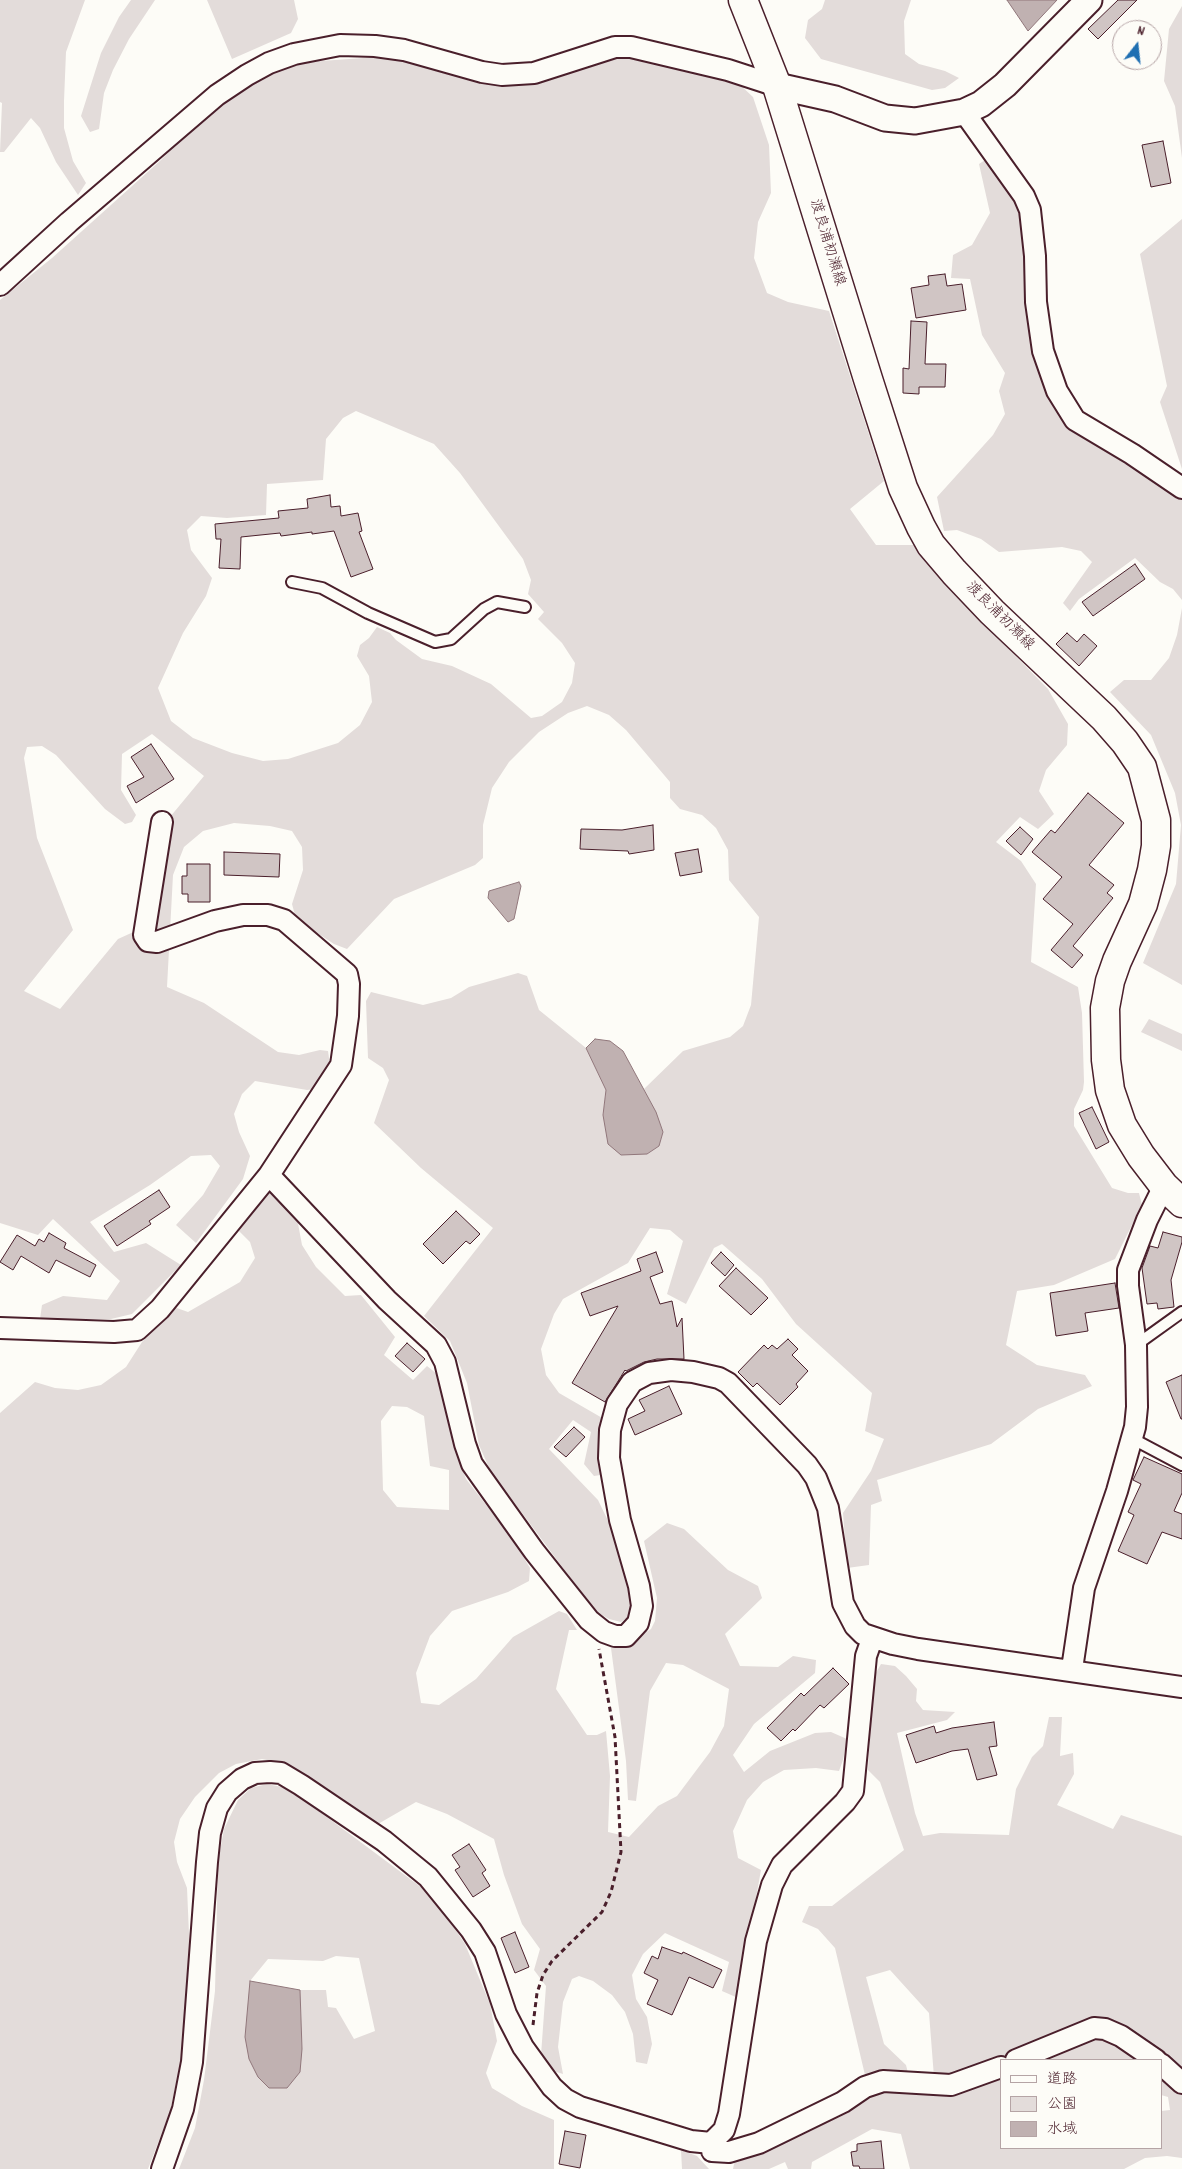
<!DOCTYPE html>
<meta charset="utf-8">
<style>
body{margin:0}
#map{position:relative;width:1182px;height:2169px;overflow:hidden;background:#fdfcf7;font-family:Dekko,"Klee One",sans-serif}
canvas{display:block}
.legend{position:absolute;left:1000px;top:2059px;width:162px;height:90px;box-sizing:border-box;background:#fdfcf7;border:1px solid #b5a4a5;margin:0;padding:6px 9px;list-style:none;font-size:15px;color:#4a1f2b}
.legend li{display:flex;align-items:center;gap:10px;height:25px}
.legend b{width:25px;border:1px solid #b5a4a5}
.north{position:absolute;left:1112px;top:20px;width:50px;height:50px;box-sizing:border-box;background:#fdfcf7;border:1px solid #b5a4a5;border-radius:50%;rotate:16deg;font-size:14px;font-weight:700;line-height:20px;text-align:center;color:#4a1f2b}
.north::after{content:'';display:block;margin:auto;width:18px;height:22px;background:#1f6fb2;clip-path:polygon(50% 0,100% 100%,50% 72%,0 100%)}
</style>
<div id="map">
<canvas width="1182" height="2169"></canvas>
<ul class="legend">
<li><b style="height:6px;background:#fdfcf7"></b>道路</li>
<li><b style="height:14px;background:#e3dcda"></b>公園</li>
<li><b style="height:14px;background:#c0b1b1"></b>水域</li>
</ul>
<div class="north">N</div>
</div>
<script>
const ctx = document.querySelector('canvas').getContext('2d');
ctx.lineJoin = 'round';
function fillPath(path, color) { ctx.fillStyle = color; ctx.fill(path, 'evenodd'); }
const toPath = rows => new Path2D(rows.map(r => 'M' + r).join(''));
function stroke(path, color, width, dash) { ctx.strokeStyle = color; ctx.lineWidth = width; ctx.lineCap = dash ? 'butt' : 'round'; ctx.setLineDash(dash || []); ctx.stroke(path); }
function drawText(font, color, halo, rows, align = 'center') {
  ctx.font = font + ' Dekko,"Klee One",sans-serif'; ctx.lineWidth = 4.5; ctx.setLineDash([]); ctx.textBaseline = 'middle'; ctx.strokeStyle = halo; ctx.fillStyle = color; for (const [text, x, y, turn = 0] of rows) {
    ctx.save(); ctx.translate(x, y); ctx.rotate((+turn || 0) * Math.PI / 180); ctx.textAlign = isNaN(turn) ? turn : align; if (halo) ctx.strokeText(text, 0, 0); ctx.fillText(text, 0, 0); ctx.restore();
  }
}
fillPath(toPath([
 [0,0,85,0,66,52,64,101,64,128,73,161,86,183,78,195,56,162,40,128,31,118,4,152,0,152,2,103,0,102],
 [131,0,155,0,129,39,113,70,104,93,99,129,90,132,81,116,101,53,119,17],
 [207,0,294,0,298,19,291,33,232,59],
 [825,0,911,0,904,21,905,54,919,64,945,71,959,78,945,88,932,90,821,59,805,38,808,20,822,9],
 [1182,6,1182,158,1175,106,1164,81,1169,29],
 [378,57,528,81,560,75,579,63,628,58,737,82,753,97,769,145,771,193,758,222,754,258,767,293,788,302,829,311,884,481,850,509,876,545,915,545,983,623,1048,689,1068,724,1067,745,1046,770,1039,791,1054,814,1038,829,1020,817,996,842,1021,861,1036,884,1031,962,1078,987,1082,1013,1084,1082,1083,1090,1074,1109,1074,1126,1112,1188,1128,1193,1139,1193,1142,1205,1115,1259,1054,1285,1017,1291,1006,1345,1037,1365,1085,1375,1092,1386,1038,1409,991,1444,877,1480,882,1501,871,1505,869,1565,847,1568,843,1513,871,1471,884,1439,865,1431,872,1393,796,1324,762,1279,722,1244,714,1248,686,1304,667,1294,683,1241,670,1230,650,1228,628,1263,563,1299,554,1314,541,1349,546,1375,559,1393,604,1419,601,1435,601,1475,594,1476,584,1464,591,1432,573,1420,549,1449,598,1500,612,1529,624,1561,631,1601,629,1616,621,1622,609,1619,595,1611,490,1470,479,1445,467,1383,450,1341,424,1316,493,1228,421,1168,374,1123,389,1080,383,1068,368,1058,366,1001,371,992,423,1005,451,998,469,987,518,973,527,976,539,1010,586,1048,606,1090,603,1115,647,1154,659,1146,663,1132,644,1089,683,1051,730,1037,743,1026,751,1005,759,917,729,880,728,850,716,828,702,815,680,809,670,798,670,782,626,730,609,715,587,706,568,713,539,732,509,762,492,788,483,825,483,858,475,865,394,899,347,949,334,944,296,919,292,904,303,870,302,847,292,831,270,826,234,823,203,831,184,847,173,875,167,987,204,1003,278,1052,299,1055,320,1050,328,1051,330,1065,315,1089,307,1090,255,1081,242,1094,234,1114,239,1132,250,1156,243,1179,196,1243,176,1225,203,1195,220,1166,211,1155,191,1156,150,1185,90,1222,114,1252,146,1243,181,1265,132,1314,111,1319,40,1319,42,1305,63,1296,107,1300,120,1281,53,1219,38,1235,0,1223,0,300,52,258,161,160,218,101,292,63],
 [356,411,434,444,460,473,523,559,531,580,528,594,544,612,538,619,562,643,575,663,572,683,562,702,542,716,531,718,491,684,452,666,422,659,396,640,390,633,377,627,369,638,360,645,357,656,369,676,372,702,360,725,338,743,288,759,263,761,232,753,193,738,171,721,158,688,183,633,206,596,212,578,191,550,187,530,201,516,227,518,266,515,267,484,323,480,326,439,343,418],
 [152,734,204,776,170,817,151,924,118,939,60,1009,24,991,73,930,37,838,24,758,27,747,42,746,56,755,105,809,125,824,132,822,136,815,121,790,122,754],
 [988,158,1013,196,1024,224,1035,356,1039,373,1050,396,1182,496,1182,600,1173,589,1160,582,1135,558,1079,599,1070,611,1063,603,1092,562,1081,551,1062,547,999,552,981,539,957,530,944,531,937,497,993,435,1005,414,999,391,1005,373,982,335,970,279,951,278,953,255,972,245,990,213,979,164],
 [1182,219,1182,469,1160,402,1167,386,1140,254],
 [1182,608,1182,985,1143,963,1176,884,1181,825,1175,793,1151,735,1110,692,1124,680,1151,680,1169,658,1177,635],
 [1149,1019,1182,1034,1182,1051,1141,1032],
 [266,1189,284,1200,297,1218,302,1245,316,1267,345,1296,361,1295,395,1337,384,1355,413,1380,427,1366,437,1374,447,1406,453,1444,466,1479,512,1538,530,1568,529,1581,508,1592,452,1611,430,1636,416,1673,421,1703,439,1705,476,1679,513,1637,559,1611,567,1614,577,1630,569,1630,556,1689,587,1735,597,1735,606,1731,610,1776,608,1832,629,1837,658,1806,677,1796,710,1752,724,1726,729,1689,683,1665,666,1663,650,1691,636,1801,628,1800,626,1761,611,1648,627,1645,651,1629,655,1621,657,1598,644,1541,667,1523,684,1529,728,1570,758,1586,762,1598,725,1634,740,1666,778,1667,793,1656,816,1660,815,1673,754,1724,733,1755,744,1772,770,1751,815,1733,831,1732,847,1739,843,1760,839,1771,816,1768,784,1770,763,1782,747,1800,733,1831,738,1858,761,1870,738,1998,722,1991,729,1962,665,1933,643,1954,632,1975,636,1999,647,2017,652,2044,647,2064,636,2062,633,2034,625,2012,612,1995,593,1981,579,1976,572,1979,563,2002,558,2047,563,2074,550,2070,541,2055,546,1986,534,1970,540,1949,522,1924,504,1875,494,1839,447,1814,416,1802,378,1824,347,1802,282,1763,262,1759,236,1764,219,1773,195,1797,180,1819,174,1842,177,1862,187,1888,190,1957,180,2065,170,2112,148,2169,0,2169,0,1413,35,1382,55,1388,78,1390,101,1385,126,1367,142,1342,174,1307,188,1312,240,1282,255,1258,250,1242,235,1227],
 [392,1406,407,1407,424,1416,430,1466,449,1470,449,1510,397,1507,383,1490,381,1421],
 [881,1664,895,1666,906,1676,917,1689,916,1701,923,1710,955,1712,947,1720,897,1733,915,1813,923,1836,940,1833,1009,1835,1016,1789,1032,1757,1043,1746,1049,1717,1062,1717,1060,1756,1073,1753,1074,1774,1057,1805,1113,1829,1121,1815,1182,1836,1182,2158,1167,2156,1145,2158,1124,2169,910,2169,901,2134,872,2129,812,2162,811,2169,788,2169,785,2162,769,2169,733,2169,735,2159,869,2092,835,1948,818,1929,802,1922,809,1906,832,1906,904,1850,880,1782,868,1770,873,1678],
 [890,1970,929,2013,935,2090,912,2089,906,2065,884,2044,866,1977],
 [1001,2060,1161,2060,1161,2095,1168,2097,1170,2110,1161,2111,1161,2148,1001,2148],
 [267,1784,282,1787,308,1803,433,1896,465,1944,490,2004,497,2041,486,2073,492,2088,522,2106,554,2120,554,2169,179,2169,195,2128,204,2080,215,1991,218,1862,224,1829,238,1800,251,1788],
 [336,1956,359,1958,375,2031,354,2039,336,2008,328,2007,326,1990,300,1990,302,2049,250,1981,268,1959,323,1961],
 [681,2150,697,2156,709,2169,682,2169]
]), '#e3dcda');
const water = toPath([
 [1007,0,1057,0,1028,31,1007,0],
 [519,882,521,886,514,919,508,922,488,898,489,891,519,882],
 [595,1039,610,1041,623,1051,656,1112,663,1132,659,1146,647,1154,621,1155,608,1144,603,1115,606,1090,586,1048,595,1039],
 [250,1981,300,1990,302,2049,300,2072,287,2088,269,2088,258,2077,249,2059,245,2037,250,1981]
]);
fillPath(water, '#c0b1b1');
stroke(water, '#91777b', 1);
const building = toPath([
 [1118,0,1137,0,1098,39,1088,29,1118,0],
 [1163,141,1171,183,1151,187,1142,145,1163,141],
 [945,274,947,286,962,284,966,310,916,318,911,288,929,285,928,276,945,274],
 [911,321,927,322,925,364,946,364,945,387,919,387,919,394,903,393,903,368,909,369,911,321],
 [330,495,331,507,340,506,341,516,358,513,362,531,359,532,373,569,351,577,334,531,312,534,312,532,281,536,280,533,241,537,240,569,219,568,221,539,216,539,215,524,279,518,278,511,308,508,307,499,330,495],
 [1135,564,1145,579,1093,616,1082,602,1135,564],
 [1067,633,1077,642,1084,634,1097,646,1079,666,1056,644,1067,633],
 [151,744,174,779,136,803,127,786,144,777,131,757,151,744],
 [1088,793,1124,823,1089,865,1114,885,1107,893,1113,898,1073,946,1083,955,1072,968,1051,950,1073,924,1043,899,1062,877,1032,852,1051,830,1055,833,1088,793],
 [653,825,654,850,629,854,628,851,580,849,581,829,622,830,653,825],
 [1020,827,1033,839,1021,855,1006,841,1020,827],
 [698,849,702,872,680,876,675,853,698,849],
 [224,852,280,854,279,877,224,875,224,852],
 [187,864,210,864,210,902,188,902,188,894,182,894,182,876,187,876,187,864],
 [1092,1107,1109,1142,1096,1149,1079,1113,1092,1107],
 [159,1190,170,1207,149,1221,151,1224,117,1246,104,1226,159,1190],
 [456,1211,480,1234,470,1244,466,1241,443,1264,423,1244,456,1211],
 [1163,1232,1182,1237,1182,1242,1171,1280,1174,1307,1158,1309,1157,1303,1147,1304,1142,1268,1150,1246,1158,1248,1163,1232],
 [49,1233,66,1243,64,1248,96,1265,90,1277,56,1260,49,1273,21,1256,13,1270,0,1262,17,1235,35,1246,39,1239,44,1242,49,1233],
 [656,1252,663,1272,650,1277,660,1304,672,1301,677,1327,682,1318,684,1359,657,1359,644,1362,626,1371,625,1370,605,1402,572,1383,618,1306,590,1316,581,1293,641,1271,637,1259,656,1252],
 [721,1252,734,1265,725,1276,711,1263,721,1252],
 [736,1268,768,1298,751,1315,719,1286,736,1268],
 [1115,1283,1119,1308,1085,1313,1088,1331,1056,1336,1050,1293,1115,1283],
 [788,1339,798,1349,792,1355,808,1371,796,1384,798,1387,780,1405,757,1383,753,1387,738,1372,764,1345,768,1349,772,1345,777,1349,788,1339],
 [407,1343,425,1359,413,1372,395,1356,407,1343],
 [1182,1375,1182,1419,1181,1419,1166,1382,1182,1375],
 [669,1386,682,1414,635,1435,628,1419,645,1411,639,1400,669,1386],
 [574,1427,585,1437,566,1457,554,1447,574,1427],
 [1144,1457,1182,1474,1182,1493,1174,1511,1182,1514,1182,1539,1162,1532,1147,1564,1118,1551,1134,1515,1128,1512,1141,1484,1133,1480,1144,1457],
 [833,1668,849,1684,824,1708,820,1705,795,1731,793,1729,781,1741,767,1728,801,1693,804,1696,833,1668],
 [994,1722,997,1746,989,1747,997,1775,977,1780,968,1749,952,1751,916,1763,906,1735,934,1726,936,1733,952,1728,994,1722],
 [469,1844,486,1870,482,1873,490,1886,473,1897,455,1870,460,1867,452,1855,469,1844],
 [515,1932,529,1967,515,1973,501,1938,515,1932],
 [662,1947,682,1954,683,1952,722,1970,713,1988,689,1977,672,2015,647,2004,658,1980,644,1973,652,1956,658,1959,662,1947],
 [565,2131,586,2135,580,2168,559,2164,565,2131],
 [881,2141,884,2169,860,2169,859,2166,853,2166,851,2152,857,2151,857,2144,881,2141]
]);
fillPath(building, '#d0c5c4');
stroke(building, '#4a1f2b', 1);
const service = toPath([
 [292,582,322,588,368,613,435,642,451,639,484,609,497,602,525,607],
 [1136,1345,1182,1312],
 [1133,1439,1182,1465]
]);
const minor = toPath([
 [964,112,1024,196,1030,210,1035,256,1036,302,1043,351,1057,391,1075,420,1132,454,1182,488],
 [0,285,69,222,217,95,247,75,269,63,294,54,340,45,375,46,404,50,482,72,502,75,534,73,615,47,631,47,728,70,777,86],
 [162,822,144,935,148,941,157,942,215,921,243,915,268,915,284,920,347,974,349,984,348,1016,341,1065,269,1175],
 [0,1328,114,1332,137,1330,160,1309,269,1175,387,1300,436,1345,445,1362,465,1444,472,1464,534,1551,589,1620,604,1632,615,1636,626,1636,638,1623,642,1606,639,1586,620,1520,609,1458,610,1430,617,1404,632,1382,649,1373,671,1370,693,1372,719,1378,728,1383,807,1465,816,1478,828,1508,843,1603,855,1626,863,1634,893,1644,918,1649,1182,1687],
 [1072,1669,1084,1588,1117,1491,1135,1427,1137,1407,1136,1345,1128,1286,1128,1270,1147,1220,1164,1186],
 [1016,2060,1094,2028,1105,2029,1121,2036,1156,2060],
 [1161,2064,1182,2083],
 [712,2151,729,2152,759,2143,843,2102,865,2087,883,2081,951,2085,1001,2067],
 [162,2169,183,2109,192,2062,207,1862,210,1833,217,1808,227,1792,242,1779,255,1773,270,1772,281,1773,301,1785,384,1841,428,1877,471,1930,485,1952,506,2014,523,2047,552,2087,565,2099,580,2107,691,2141,711,2143,724,2130,729,2114,756,1941,772,1885,782,1865,845,1802,853,1791,866,1656,872,1639]
]);
const tertiary = toPath([
 [777,86,835,99,885,118,915,121,964,112,981,104,1005,85,1089,0]
]);
const secondary = toPath([
 [743,0,777,86,868,379,903,488,921,527,931,545,954,572,992,612,1104,718,1125,742,1142,767,1156,820,1156,846,1152,870,1143,904,1117,961,1110,981,1105,1008,1106,1060,1110,1090,1122,1125,1141,1156,1164,1186,1182,1203]
]);
stroke(service, '#4a1f2b', 14);
stroke(minor, '#4a1f2b', 24);
stroke(tertiary, '#4a1f2b', 29);
stroke(secondary, '#4a1f2b', 31);
stroke(toPath([
 [533,2025,537,1993,543,1975,552,1961,602,1912,611,1892,621,1852,615,1737,599,1649]
]), '#4a1f2b', 3, [5, 4]);
stroke(service, '#fdfcf7', 10);
stroke(minor, '#fdfcf7', 20);
stroke(tertiary, '#fdfcf7', 25);
stroke(secondary, '#fdfcf7', 28);
drawText('15px', '#4a1f2b', '#fdfcf7', [
 ["渡良浦初瀬線",826,243,73],
 ["渡良浦初瀬線",999,617,45]
]);
</script>
